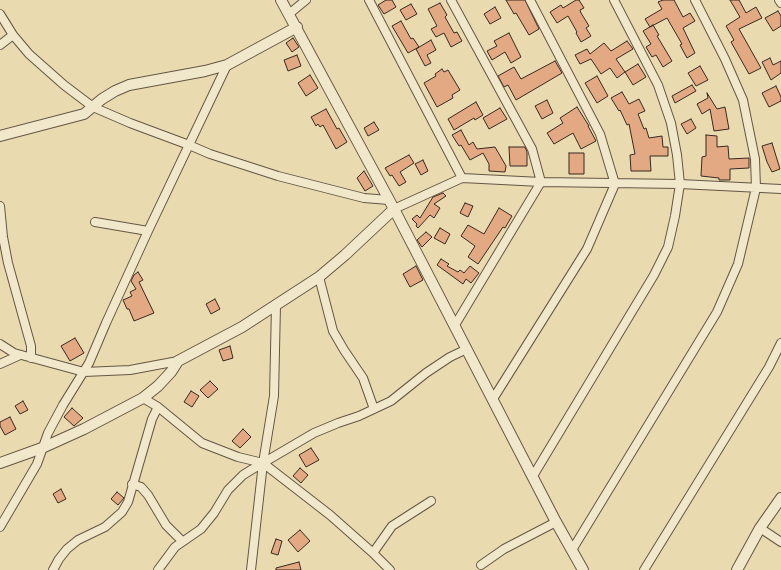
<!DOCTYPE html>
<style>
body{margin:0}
canvas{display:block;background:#e9dbaf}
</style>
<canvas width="781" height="570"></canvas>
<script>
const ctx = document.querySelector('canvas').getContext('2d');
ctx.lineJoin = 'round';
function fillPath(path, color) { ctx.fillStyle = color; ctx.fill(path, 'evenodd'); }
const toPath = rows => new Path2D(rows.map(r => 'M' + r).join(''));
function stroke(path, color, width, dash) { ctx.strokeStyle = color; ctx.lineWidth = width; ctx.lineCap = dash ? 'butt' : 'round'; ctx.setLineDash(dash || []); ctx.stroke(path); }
const building = toPath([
 [386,0,392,0,396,7,384,14,378,5,386,0],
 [506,0,525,0,539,29,529,35,516,13,514,14,506,0],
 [576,0,579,0,584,8,580,10,581,13,589,26,586,28,591,36,581,42,576,33,577,32,568,16,557,23,550,12,561,5,563,8,576,0],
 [663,0,674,0,683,17,690,13,695,21,683,28,695,53,687,58,680,45,682,44,667,18,650,27,645,19,662,9,658,2,663,0],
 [730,0,739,0,746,13,756,7,762,18,739,29,761,68,749,74,731,42,734,40,726,26,740,17,730,0],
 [440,3,447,15,445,17,454,33,457,32,462,41,451,47,444,33,436,37,431,29,437,26,428,9,440,3],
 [411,4,417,14,406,20,400,10,411,4],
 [495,7,501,18,490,24,484,14,495,7],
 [778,11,781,16,781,26,773,31,765,18,778,11],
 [401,21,411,39,413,38,419,47,408,53,392,26,401,21],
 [653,25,659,35,657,36,672,61,663,67,656,55,652,57,646,47,651,44,643,31,653,25],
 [509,33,521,57,511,63,505,52,492,60,487,51,497,46,494,41,509,33],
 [293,38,299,47,292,52,286,43,293,38],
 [431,40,436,50,427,55,431,63,425,66,416,49,431,40],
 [627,41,633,49,616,59,625,72,617,78,610,68,601,74,591,59,580,64,575,55,587,49,590,54,604,43,611,51,627,41],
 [297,55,301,66,288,71,284,60,297,55],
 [770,58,773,65,781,61,781,73,771,80,762,62,770,58],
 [555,61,562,73,516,100,508,85,504,87,498,76,514,67,521,79,555,61],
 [638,64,646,77,633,85,625,72,638,64],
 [700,66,708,80,696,86,688,73,700,66],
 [442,69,444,72,448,70,460,90,452,95,453,98,437,107,424,83,436,76,435,74,442,69],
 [310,75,318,88,306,96,298,83,310,75],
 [597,76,608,96,597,103,585,83,597,76],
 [692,85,696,91,675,103,672,96,692,85],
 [776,86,781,97,781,101,769,107,762,93,776,86],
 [622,92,629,104,639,99,645,111,638,114,644,129,646,128,649,138,662,136,663,147,668,147,668,156,650,156,651,171,631,171,630,155,635,154,629,124,627,125,620,110,619,111,611,98,622,92],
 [707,93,717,109,725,107,729,129,714,131,710,109,702,114,697,104,708,98,707,93],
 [547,100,553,113,542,119,535,106,547,100],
 [476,102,483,115,475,120,474,118,454,130,448,119,476,102],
 [577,107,589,126,588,126,596,141,581,149,573,133,554,144,547,133,563,123,560,118,577,107],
 [500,108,507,119,489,129,483,118,500,108],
 [326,109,337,129,339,128,347,142,336,149,323,125,320,127,318,124,316,126,311,117,326,109],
 [691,119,696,128,687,134,681,124,691,119],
 [374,122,379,130,368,136,364,128,374,122],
 [461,130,469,145,473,142,477,149,495,147,506,166,505,172,489,171,489,164,483,153,470,160,461,145,459,146,452,135,461,130],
 [706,135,717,136,717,147,728,146,729,159,749,158,749,168,730,169,730,180,719,180,719,178,701,176,702,157,706,156,706,135],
 [772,143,780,169,772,172,767,162,762,146,772,143],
 [509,147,525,147,527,152,527,166,510,166,509,147],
 [569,153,584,153,584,174,569,174,569,153],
 [409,155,414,163,400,172,406,182,399,186,392,175,390,176,385,168,409,155],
 [423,160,428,171,421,175,415,164,423,160],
 [364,171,373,186,365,191,357,178,364,171],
 [443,193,446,196,434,204,440,208,434,218,430,215,418,228,416,226,417,224,412,219,417,215,420,218,433,197,443,193],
 [465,203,473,206,468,217,460,213,465,203],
 [499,208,512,216,505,228,503,227,478,264,468,257,475,246,461,236,468,225,484,234,499,208],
 [440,228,450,234,445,244,434,238,440,228],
 [426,232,432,237,422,247,417,240,426,232],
 [441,259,449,264,447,266,458,272,460,270,464,273,470,266,479,273,471,283,466,279,463,284,437,265,441,259],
 [416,266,423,280,410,287,403,274,416,266],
 [138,272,143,280,139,282,154,313,134,321,129,309,127,309,123,300,132,296,130,292,136,289,131,281,134,275,138,272],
 [215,299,220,309,211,314,206,304,215,299],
 [75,338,84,353,70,361,61,346,75,338],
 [230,346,233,358,223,361,219,350,230,346],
 [210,381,218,389,208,398,200,390,210,381],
 [191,391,199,396,192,407,184,402,191,391],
 [23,401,28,410,20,414,15,406,23,401],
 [72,408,83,418,74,426,64,417,72,408],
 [10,417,16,429,5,435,0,426,0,422,10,417],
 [243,429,251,437,240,448,232,441,243,429],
 [311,448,319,460,306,467,299,455,311,448],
 [300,468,308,475,301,483,293,476,300,468],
 [61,489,66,499,58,503,53,494,61,489],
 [117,492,124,498,118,505,111,499,117,492],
 [300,530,310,541,298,552,288,540,300,530],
 [276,539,282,541,278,555,271,553,276,539],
 [299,562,301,570,276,570,276,568,299,562]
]);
fillPath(building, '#e3a983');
stroke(building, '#372921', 1);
const minor = toPath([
 [369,0,462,178],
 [451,0,532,149,541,182,455,325],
 [779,0,781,3],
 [0,14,13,35,29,54,64,85,93,107,130,123,189,145,210,154,278,176,364,198,389,200],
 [289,14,306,0],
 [0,45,13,35],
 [0,206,3,237,8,263,31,346,31,358],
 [394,209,462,178,541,182,680,184,781,189],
 [95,222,148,231],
 [319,277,333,331,344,350,363,378,374,409],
 [0,344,14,353,84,372,130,370,178,361],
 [0,364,20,355],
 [143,398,158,407,202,443,238,457,263,463,330,515,373,553,390,570],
 [493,399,587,249,615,184,600,134,530,0],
 [533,476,654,275,668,247,675,216,680,184,677,155,671,123,658,85,614,0],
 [132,484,141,487,148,495,166,525,182,541],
 [0,527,37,464,48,433,63,405,89,363,106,323,148,231,227,65],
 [760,528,781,542],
 [572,550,717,312,738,264,756,188,755,159,743,100,725,59,695,0],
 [373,553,392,526,431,501],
 [481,565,504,549,556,522],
 [53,570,59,559,67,549,78,540,105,527,122,512,128,502,152,419,158,407],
 [158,570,175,547,201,529,214,513,228,490,243,475,251,470,314,433,338,423,359,416,391,401,426,373,450,357,467,349],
 [251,570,263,463,274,396,276,305],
 [644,570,769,367,781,343]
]);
const tertiary = toPath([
 [281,0,394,209,556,522,583,570],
 [0,136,84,114,102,99,115,91,129,85,205,71,227,65,297,27],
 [0,463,42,448,84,429,143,398,158,386,171,372,178,361,242,327,319,277,345,255,394,209],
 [737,570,760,528,781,498]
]);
stroke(minor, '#645644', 10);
stroke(tertiary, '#645644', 12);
stroke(minor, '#f1e8cb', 8);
stroke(tertiary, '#f1e8cb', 10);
</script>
